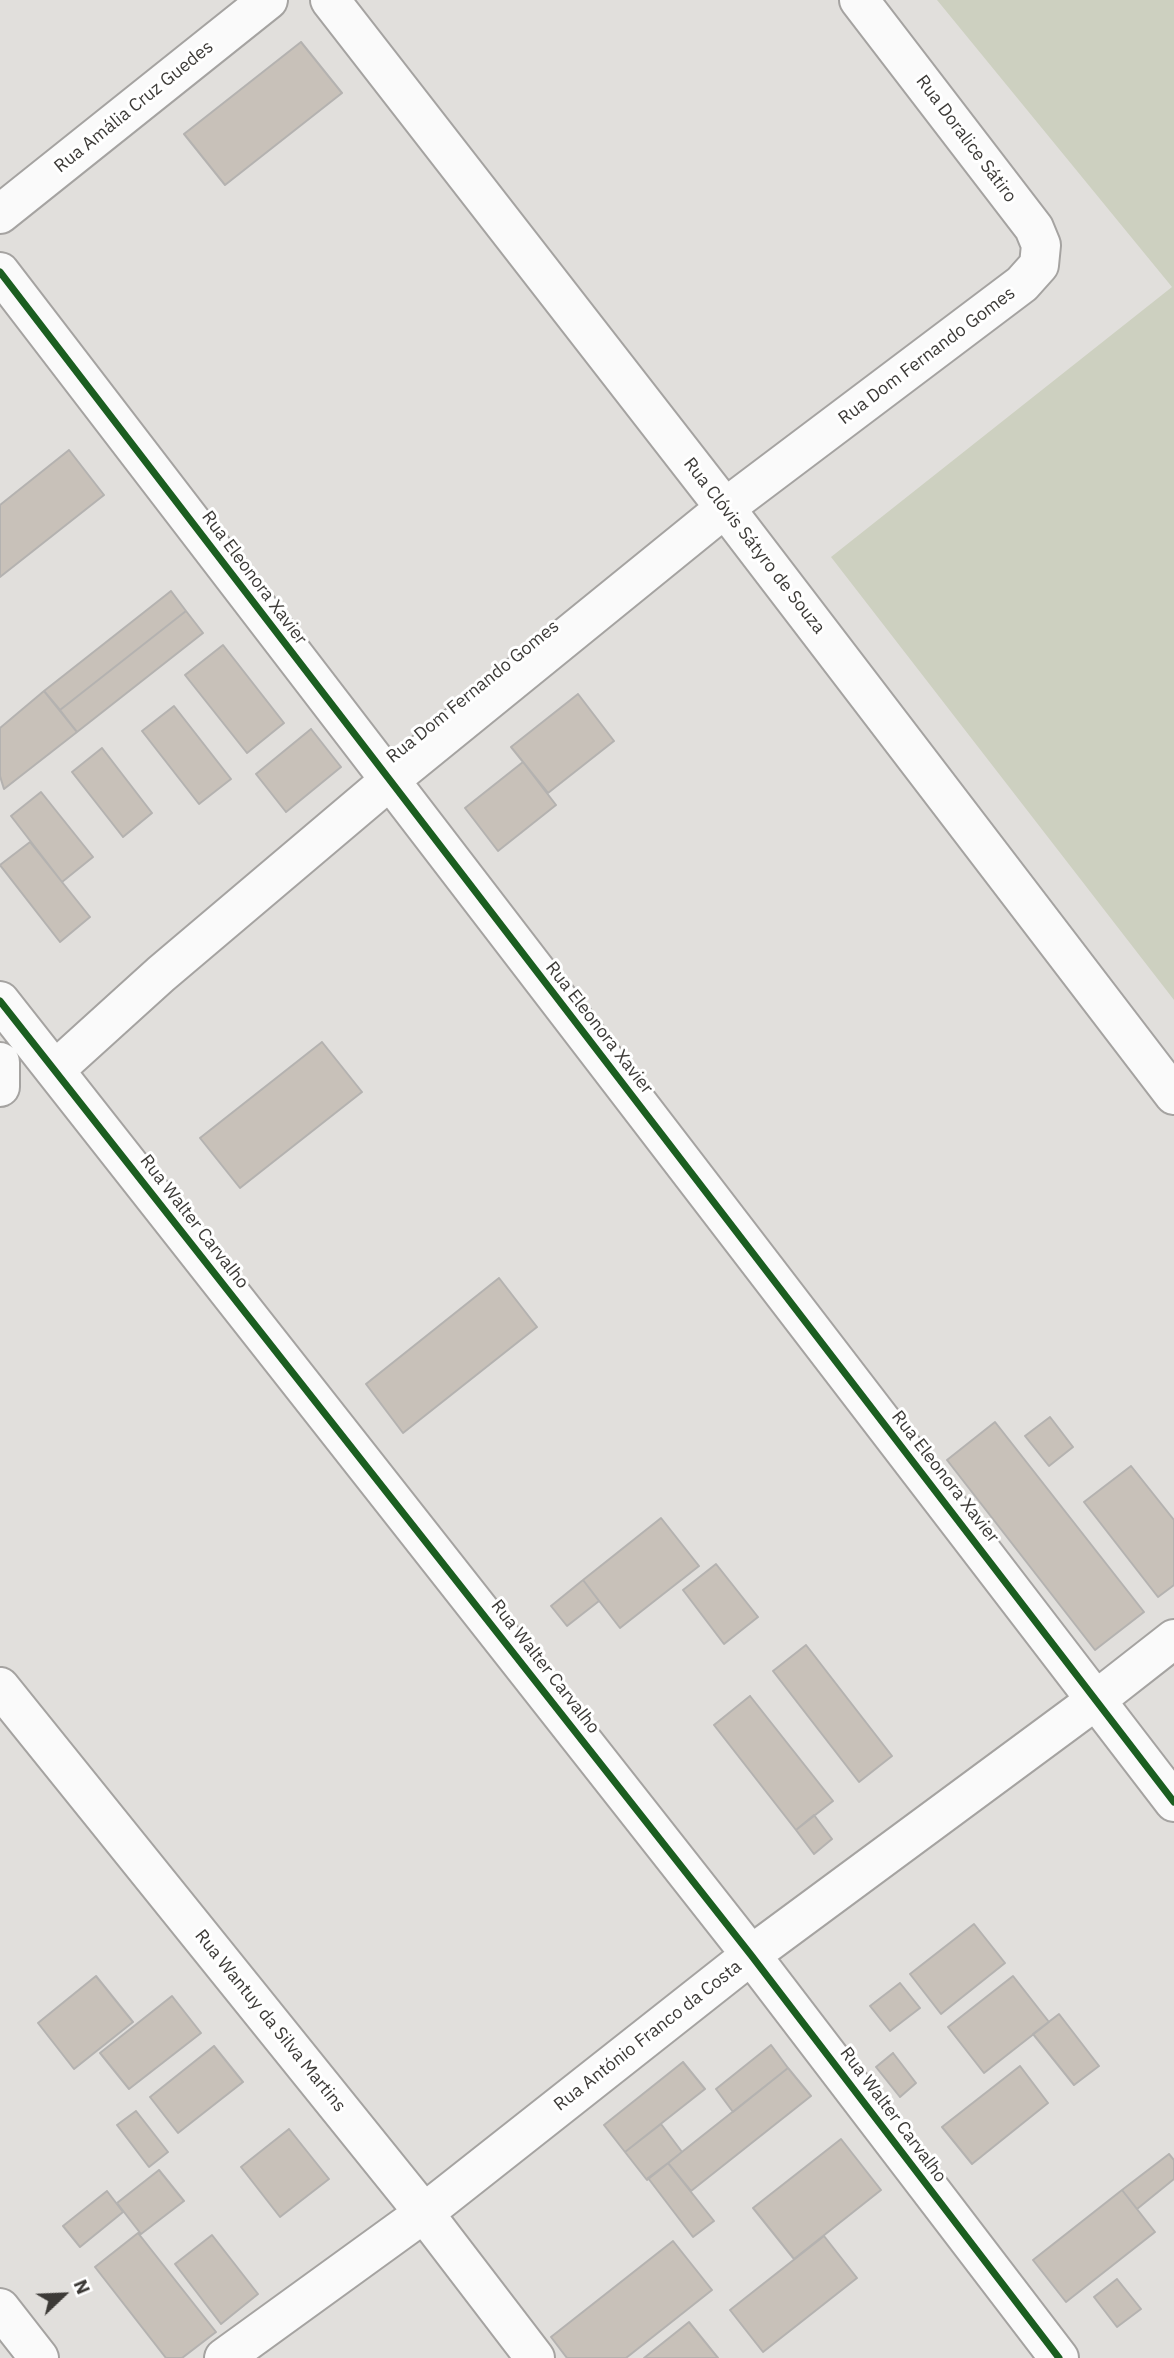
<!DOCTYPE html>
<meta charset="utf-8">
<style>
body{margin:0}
#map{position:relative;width:1174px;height:2358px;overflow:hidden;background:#e1dfdc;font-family:"IBM Plex Sans",sans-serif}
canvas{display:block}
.north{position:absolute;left:28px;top:2260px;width:70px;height:70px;-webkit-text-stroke:5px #fff;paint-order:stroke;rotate:67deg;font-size:19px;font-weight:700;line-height:28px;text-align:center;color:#3c3a37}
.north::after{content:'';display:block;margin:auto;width:24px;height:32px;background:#3c3a37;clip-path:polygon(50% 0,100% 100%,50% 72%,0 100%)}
</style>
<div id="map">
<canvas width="1174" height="2358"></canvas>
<div class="north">N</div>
</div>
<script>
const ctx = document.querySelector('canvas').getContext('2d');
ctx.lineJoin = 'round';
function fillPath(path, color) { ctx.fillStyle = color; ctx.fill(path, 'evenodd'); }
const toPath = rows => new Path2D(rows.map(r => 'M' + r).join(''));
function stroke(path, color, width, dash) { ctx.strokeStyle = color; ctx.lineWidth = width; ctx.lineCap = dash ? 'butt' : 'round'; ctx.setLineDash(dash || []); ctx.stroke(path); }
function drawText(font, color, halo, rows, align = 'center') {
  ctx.font = font + ' "IBM Plex Sans",sans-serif'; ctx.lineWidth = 6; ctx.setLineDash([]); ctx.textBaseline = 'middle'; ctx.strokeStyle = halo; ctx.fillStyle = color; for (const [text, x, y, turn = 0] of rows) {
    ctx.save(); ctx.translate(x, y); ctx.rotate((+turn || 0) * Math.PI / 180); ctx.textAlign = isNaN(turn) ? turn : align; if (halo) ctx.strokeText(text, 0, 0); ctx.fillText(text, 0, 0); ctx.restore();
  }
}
fillPath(toPath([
 [937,0,1174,0,1174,1000,831,557,1172,287]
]), '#cdd0c0');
const building = toPath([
 [301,42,342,93,225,185,184,134,301,42],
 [69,450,104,495,0,577,0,505,69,450],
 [171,591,186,611,60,710,44,691,171,591],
 [186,611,203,633,77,732,60,710,186,611],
 [223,645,284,723,247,753,185,675,223,645],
 [44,691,77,732,4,789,0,776,0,728,44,691],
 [578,694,614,741,548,793,511,747,578,694],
 [174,706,231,779,199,804,142,731,174,706],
 [311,729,341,767,286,812,256,774,311,729],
 [102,748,152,813,123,837,72,772,102,748],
 [523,762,556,805,498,851,465,808,523,762],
 [41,792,93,857,62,882,11,816,41,792],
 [30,842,90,917,60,942,0,865,30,842],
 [322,1042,362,1092,240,1188,200,1138,322,1042],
 [499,1278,537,1327,403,1433,366,1384,499,1278],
 [1050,1417,1073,1447,1049,1466,1025,1436,1050,1417],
 [995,1422,1144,1612,1095,1650,947,1460,995,1422],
 [1131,1466,1174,1520,1174,1585,1158,1597,1084,1502,1131,1466],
 [661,1518,699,1566,620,1628,583,1580,661,1518],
 [716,1564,758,1617,724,1644,683,1590,716,1564],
 [583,1580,599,1601,567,1626,551,1606,583,1580],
 [806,1645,892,1756,859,1782,773,1671,806,1645],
 [750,1696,833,1801,796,1830,714,1725,750,1696],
 [814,1815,832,1839,814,1854,796,1830,814,1815],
 [974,1924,1005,1963,941,2014,910,1974,974,1924],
 [96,1976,133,2022,74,2069,38,2023,96,1976],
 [1013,1976,1049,2022,984,2073,948,2027,1013,1976],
 [900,1983,920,2008,890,2031,870,2006,900,1983],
 [172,1996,201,2033,129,2089,100,2053,172,1996],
 [1059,2014,1099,2066,1074,2085,1033,2034,1059,2014],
 [771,2045,788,2068,733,2112,716,2089,771,2045],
 [214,2046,243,2082,178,2133,150,2097,214,2046],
 [893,2053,916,2083,900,2097,876,2067,893,2053],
 [683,2062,705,2089,625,2152,604,2125,683,2062],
 [1020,2066,1048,2103,972,2164,942,2127,1020,2066],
 [788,2068,811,2096,691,2191,668,2163,788,2068],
 [136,2111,168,2152,149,2167,117,2125,136,2111],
 [661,2124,682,2152,647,2180,625,2152,661,2124],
 [289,2129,329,2179,280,2217,241,2167,289,2129],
 [841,2139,881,2190,794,2259,753,2208,841,2139],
 [1169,2154,1174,2160,1174,2179,1137,2209,1122,2190,1169,2154],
 [668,2163,714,2221,693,2237,648,2178,668,2163],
 [159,2170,184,2201,141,2234,117,2203,159,2170],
 [1122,2190,1155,2232,1066,2302,1033,2260,1122,2190],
 [107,2191,123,2212,80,2247,63,2226,107,2191],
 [138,2233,216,2332,182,2358,166,2358,95,2267,138,2233],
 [212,2235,258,2294,221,2324,175,2264,212,2235],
 [824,2236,857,2278,763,2352,730,2310,824,2236],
 [673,2241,712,2290,626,2358,567,2358,551,2337,673,2241],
 [1117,2279,1141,2309,1117,2327,1094,2297,1117,2279],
 [689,2322,718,2358,644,2358,689,2322]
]);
fillPath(building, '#c8c1b9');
stroke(building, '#b4b2b0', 2);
const minor = toPath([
 [330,0,725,508,1174,1095],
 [0,214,268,0],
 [0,272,1174,1802],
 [0,1001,751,1955,1059,2358],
 [0,1062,0,1087],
 [55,1070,161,974,389,781,725,508,1022,284,1039,265,1041,245,1034,228,859,0],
 [0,1687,424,2213,535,2358],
 [0,2308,39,2358],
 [224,2358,424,2213,751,1955,1096,1700,1174,1639]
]);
stroke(minor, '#a5a3a1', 42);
stroke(minor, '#fafafa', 38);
stroke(toPath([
 [0,272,1174,1802],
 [0,1001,751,1955,1059,2358]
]), '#1b5e20', 7);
drawText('18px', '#3c3a37', '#fff', [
 ["Rua Amália Cruz Guedes",134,107,-39],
 ["Rua Doralice Sátiro",966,139,53],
 ["Rua Dom Fernando Gomes",927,356,-37],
 ["Rua Clóvis Sátyro de Souza",754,546,52],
 ["Rua Eleonora Xavier",254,578,53],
 ["Rua Dom Fernando Gomes",473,692,-39],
 ["Rua Eleonora Xavier",599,1028,52],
 ["Rua Walter Carvalho",194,1222,52],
 ["Rua Eleonora Xavier",945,1477,52],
 ["Rua Walter Carvalho",545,1667,52],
 ["Rua Wantuy da Silva Martins",270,2021,51],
 ["Rua António Franco da Costa",648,2036,-38],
 ["Rua Walter Carvalho",893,2115,53]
]);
</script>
